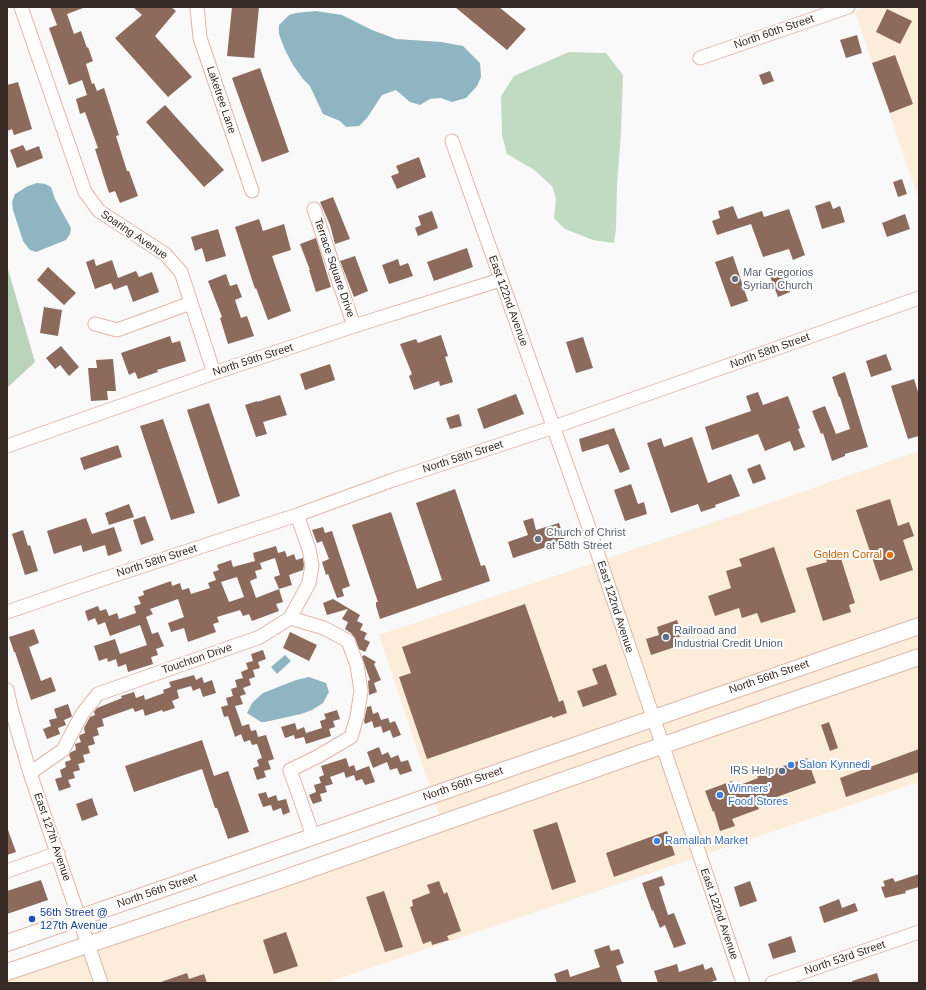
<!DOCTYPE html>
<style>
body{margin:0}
#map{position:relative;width:926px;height:990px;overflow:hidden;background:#f9f9f9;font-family:Helvetica,sans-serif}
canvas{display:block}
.frame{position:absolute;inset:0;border:8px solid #372923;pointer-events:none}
</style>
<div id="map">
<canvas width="926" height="990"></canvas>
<div class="frame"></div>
</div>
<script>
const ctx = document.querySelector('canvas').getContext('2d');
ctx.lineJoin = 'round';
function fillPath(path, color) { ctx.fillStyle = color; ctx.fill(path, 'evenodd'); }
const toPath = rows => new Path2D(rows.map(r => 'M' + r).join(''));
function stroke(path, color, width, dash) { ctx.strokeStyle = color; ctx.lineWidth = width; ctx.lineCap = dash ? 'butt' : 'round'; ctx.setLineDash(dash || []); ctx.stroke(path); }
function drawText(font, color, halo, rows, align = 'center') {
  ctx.font = font + ' Helvetica,sans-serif'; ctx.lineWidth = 4; ctx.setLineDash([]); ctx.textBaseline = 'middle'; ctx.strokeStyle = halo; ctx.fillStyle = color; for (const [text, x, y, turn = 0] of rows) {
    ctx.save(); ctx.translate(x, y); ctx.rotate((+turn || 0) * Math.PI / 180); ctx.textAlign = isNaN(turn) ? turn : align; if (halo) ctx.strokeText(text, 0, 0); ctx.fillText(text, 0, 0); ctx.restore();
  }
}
fillPath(toPath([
 [868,7,919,7,919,201,855,11],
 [919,451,919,782,326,983,7,983,7,978,443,826,379,635,718,521]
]), '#fcedda');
fillPath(toPath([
 [569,52,606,53,623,75,621,133,617,186,616,229,614,243,593,240,565,229,554,218,556,198,552,186,533,169,507,154,502,135,501,96,514,76]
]), '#c1dbc3');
fillPath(toPath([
 [7,266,35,362,7,388]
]), '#b9d4bb');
fillPath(toPath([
 [316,11,342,15,372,30,396,39,441,42,463,46,480,63,481,77,477,86,466,98,452,102,441,98,430,99,420,105,410,102,396,90,382,95,367,118,359,126,346,127,340,121,323,114,310,86,303,79,293,65,285,50,279,34,279,25,289,15,296,13],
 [37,183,45,184,51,187,55,199,71,228,70,234,66,240,36,252,30,250,23,241,13,210,12,202,15,194,28,186],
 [285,655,291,661,277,674,271,667],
 [309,677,326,683,329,692,323,703,312,710,301,714,265,722,261,722,247,713,252,703,263,693,296,680]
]), '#8fb5c2');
fillPath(toPath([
 [50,7,83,7,83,8,67,14,74,34,81,31,87,48,88,47,93,61,86,64,92,84,94,83,97,91,104,88,119,135,116,136,127,171,129,171,138,196,120,203,115,191,109,193,95,149,98,148,85,112,80,114,76,99,87,95,82,80,69,85,49,28,57,25],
 [133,7,171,7,176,11,155,36,192,77,168,97,115,38,142,15],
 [232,7,259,7,254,58,227,56],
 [455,7,499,7,526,29,507,50],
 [887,9,912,21,900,44,876,32],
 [857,35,862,53,846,58,840,40],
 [895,55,913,104,890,113,872,63],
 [260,68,289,152,262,162,232,78],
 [770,71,774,81,763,85,759,75],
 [18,82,32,129,14,135,12,129,7,131,7,85],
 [165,105,224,170,204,187,146,122],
 [23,145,26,151,39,146,43,158,17,168,10,150],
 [419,157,426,177,397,189,391,176,399,173,396,166],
 [902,179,907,194,898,197,893,182],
 [333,197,350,239,335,244,330,225,320,202],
 [830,201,833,209,840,206,845,222,822,229,815,206],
 [733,206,738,219,762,211,764,217,789,209,805,255,793,260,789,249,763,257,751,224,717,235,712,221,720,218,718,211],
 [432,211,438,228,418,236,415,228,421,225,418,216],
 [905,214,910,229,887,237,882,223],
 [259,219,263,231,284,224,291,250,272,256,291,311,268,320,256,288,255,289,235,227],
 [218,229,226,256,206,262,202,248,195,251,191,237],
 [316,238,331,287,316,292,309,270,310,270,300,244],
 [467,248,473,267,434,281,427,262],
 [355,256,368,291,354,297,340,261],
 [733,256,748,301,731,307,715,262],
 [94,259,96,266,112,260,118,278,136,271,139,277,152,272,159,292,133,302,127,285,114,290,111,283,95,289,86,262],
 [398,259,400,266,408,263,413,276,389,284,382,265],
 [48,267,76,293,64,305,37,280],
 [781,269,790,292,778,297,769,274],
 [226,274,230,286,237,284,242,297,235,300,241,318,247,316,254,336,228,344,220,318,222,317,208,281],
 [44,307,62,310,58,336,40,333],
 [441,335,448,356,445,357,453,382,440,386,439,381,414,390,409,376,412,374,400,344,416,339,418,343],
 [170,336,172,343,180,341,186,361,157,370,158,372,138,379,135,372,129,375,121,353],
 [583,337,593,368,576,373,566,342],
 [61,346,79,367,69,376,60,365,55,369,46,358],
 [886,354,892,370,871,377,866,361],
 [113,359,116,391,107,391,108,400,91,401,88,368,97,368,96,360],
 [330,364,335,380,305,390,300,374],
 [845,372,868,447,845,454,845,456,832,461,823,433,821,434,812,411,825,406,836,434,850,429,840,397,839,397,832,377],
 [914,379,919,395,919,436,908,439,891,386],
 [758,392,763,405,788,396,800,428,798,429,805,447,794,451,790,441,765,451,758,434,712,450,705,427,751,411,746,396],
 [516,394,524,414,484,429,477,409],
 [280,395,287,415,263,422,267,434,256,437,245,405,257,401,257,402],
 [209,403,240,496,218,504,187,410],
 [459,414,462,426,450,429,446,418],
 [163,419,195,513,171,520,140,426],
 [614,428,630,469,620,473,608,444,582,452,579,439],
 [692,437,708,483,731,474,740,496,715,505,716,507,701,512,698,504,671,513,647,443,661,438,664,447],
 [118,445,122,457,84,470,80,458],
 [760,464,766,479,753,484,747,469],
 [631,484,638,504,644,502,647,514,625,521,614,490],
 [455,489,481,566,485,565,490,581,380,619,376,606,376,602,378,602,352,525,391,512,417,589,436,582,442,580,416,503],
 [890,499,898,526,909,522,914,536,903,540,913,570,880,581,856,510],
 [129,504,134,517,109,525,105,513],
 [145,516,154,540,141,545,133,520],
 [86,518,92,534,114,527,122,551,108,556,105,545,83,552,81,545,54,554,47,531],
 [533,518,536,530,559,523,565,541,513,558,508,542,528,535,523,521],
 [323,527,325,533,332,531,350,586,342,589,344,596,337,598,328,574,326,575,322,562,329,559,322,541,317,543,312,530],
 [23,530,28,546,30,545,38,571,25,575,12,534],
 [276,546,278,553,285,551,287,557,294,554,296,560,303,558,304,565,303,570,289,575,292,585,279,589,274,577,280,575,275,558,260,563,262,569,255,571,257,578,250,581,256,598,279,589,283,602,276,604,279,611,252,621,249,614,243,616,240,610,217,617,219,622,213,624,216,632,188,642,184,628,171,632,168,623,184,617,178,599,150,609,153,614,146,617,152,634,158,632,164,646,156,649,158,655,151,657,153,664,128,672,126,664,118,667,116,659,108,662,107,658,99,661,94,646,115,639,120,654,147,645,140,625,110,636,105,622,98,625,95,618,88,621,85,611,98,606,100,611,106,609,109,616,117,613,119,619,136,613,134,606,141,604,138,597,144,595,143,591,171,581,172,586,180,583,182,590,189,588,191,594,210,588,208,583,216,580,213,572,219,570,217,565,231,560,233,567,255,561,253,553],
 [237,577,244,597,229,602,221,582],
 [774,547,796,612,761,623,757,613,742,618,739,608,715,616,708,596,731,588,726,571,742,566,739,559],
 [838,549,855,603,849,605,851,612,823,621,806,568,827,562,824,554],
 [333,599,360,615,357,621,363,624,360,630,367,633,364,639,370,642,365,652,359,649,355,638,351,633,345,629,348,622,342,619,348,609,327,615,323,603],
 [525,604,559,702,563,700,567,713,553,718,552,716,427,759,399,677,411,673,402,647],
 [677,620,682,636,675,638,678,646,651,655,646,639,659,635,657,627],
 [34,629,39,643,29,647,41,681,51,677,56,691,31,700,15,652,14,652,9,637],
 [290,632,317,645,309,661,283,648],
 [263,650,266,659,258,662,260,668,253,670,255,677,249,679,251,685,243,688,246,694,240,696,243,704,235,706,242,726,249,724,251,731,256,730,258,737,266,735,274,759,268,761,271,769,264,771,266,777,257,780,253,768,259,766,257,760,262,758,257,744,252,745,250,740,244,742,241,734,235,737,228,716,224,717,221,707,228,705,226,698,233,696,231,689,237,687,235,680,243,678,241,672,248,669,246,663,253,661,251,654],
 [364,655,376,662,374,664,381,680,374,683,377,692,369,695,368,681,370,680,362,657],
 [606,664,617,695,583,707,577,691,598,684,592,669],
 [194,675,196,680,202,677,204,683,212,680,216,693,203,697,200,688,193,691,191,686,177,690,179,698,172,701,175,708,163,712,162,710,145,716,143,709,135,712,133,708,102,719,104,726,97,728,99,735,93,737,95,744,88,746,90,753,83,755,85,762,78,764,80,770,73,772,75,778,68,780,71,787,59,791,55,779,62,777,60,770,66,767,65,762,71,760,69,755,71,752,76,750,75,744,81,742,79,737,80,735,85,733,84,728,90,717,95,715,94,712,97,708,122,698,121,696,134,692,136,698,144,695,145,700,164,693,163,690,171,687,169,682],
 [68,704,72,716,71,717,64,720,66,725,58,728,60,734,47,739,43,729,51,726,49,720,57,718,54,709],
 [371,706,373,714,378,712,381,720,388,718,390,723,395,721,401,735,393,738,390,730,383,733,381,726,374,728,372,721,365,724,364,721,367,707],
 [337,710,340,719,333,721,335,727,329,729,331,736,306,744,304,737,295,739,294,735,285,738,281,727,295,723,297,730,304,727,306,733,322,728,320,721,326,719,324,714],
 [829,722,838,748,830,751,821,725],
 [202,740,214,776,228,771,249,832,228,839,217,808,215,808,202,769,134,792,125,766],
 [379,747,382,755,388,752,391,758,398,755,401,762,408,760,412,771,400,775,397,768,390,770,387,762,373,768,367,752],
 [919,749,919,772,846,797,840,778],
 [346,758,349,767,354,765,356,771,369,766,375,782,365,785,362,779,356,781,354,775,346,778,344,772,330,777,333,784,325,786,327,792,320,794,322,801,313,804,309,795,316,792,314,785,321,783,319,777,324,775,321,766],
 [807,758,816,783,757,804,759,809,732,819,735,826,720,831,714,811,713,812,705,791,732,781,735,787,758,778,757,775],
 [266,792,268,798,276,795,278,801,286,799,290,812,283,815,281,808,273,811,271,805,263,807,258,794],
 [92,798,98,815,82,821,76,804],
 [557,822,576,882,552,890,533,830],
 [7,830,8,830,16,852,7,855],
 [667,831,675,855,614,877,606,853],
 [919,874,919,887,905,891,906,893,885,898,881,887,885,886,883,881,893,878,895,882],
 [662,876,665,885,659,887,668,915,674,913,686,944,674,948,665,925,660,928,653,910,652,911,642,883],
 [41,880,48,900,7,914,7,891],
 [439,881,444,894,447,892,461,931,447,936,449,940,432,945,431,941,423,944,410,907,413,906,412,900,430,893,427,885],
 [750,881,757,901,740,907,734,887],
 [384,891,403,947,385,952,366,897],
 [839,899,842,908,855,903,858,911,824,923,819,907],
 [286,932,298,966,274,974,263,940],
 [791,936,796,952,773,959,768,944],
 [609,945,611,951,619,949,624,963,616,966,622,983,557,983,554,974,568,969,570,977,600,967,594,950],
 [677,964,679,972,703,964,705,970,712,967,717,980,708,983,658,983,654,971],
 [187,973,189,979,204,974,207,983,161,983,161,982],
 [877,973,880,983,852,983,852,981]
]), '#8c6a5c');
const minor = toPath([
 [21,7,85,192,99,211,165,254,181,272,214,373],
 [197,7,200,38,252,191],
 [700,58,848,7],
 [452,141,586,519,743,983],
 [314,209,354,326],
 [95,324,117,330,191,303],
 [7,446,214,373,354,326,500,280],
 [7,612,97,581,297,515,393,480,554,427,919,298],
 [290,618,324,628,348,641,357,665,361,691,357,717,351,737,317,757,290,770,313,836],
 [7,690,11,708,30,773,101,983],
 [30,773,63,750,82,714,98,694,260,637,290,618,309,583,312,565,309,549,297,515],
 [7,871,58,853],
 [772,983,919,932]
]);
const major = toPath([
 [7,943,919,626],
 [7,972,277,881,698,733,919,657]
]);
stroke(minor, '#deb8a9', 15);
stroke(major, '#deb8a9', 18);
stroke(minor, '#fff', 13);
stroke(major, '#fff', 16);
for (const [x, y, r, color] of [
 [735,279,4,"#6b7280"],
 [538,539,4,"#6b7280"],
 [890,555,4,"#e8710a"],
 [666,637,4,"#5c6f8a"],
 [791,765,4,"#3f7fe0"],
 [782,771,4,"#5c6f8a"],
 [720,795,4,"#3f7fe0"],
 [657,841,4,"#3f7fe0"],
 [32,919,4,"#1a4fb4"]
]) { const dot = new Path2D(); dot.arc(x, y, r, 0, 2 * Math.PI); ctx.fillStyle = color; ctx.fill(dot); stroke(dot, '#fff', 1.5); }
drawText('11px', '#372923', '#fff', [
 ["North 60th Street",774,32,-19],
 ["Laketree Lane",221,100,71],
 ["Soaring Avenue",134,235,34],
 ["Terrace Square Drive",334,268,71],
 ["East 122nd Avenue",508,301,70],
 ["North 58th Street",770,351,-20],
 ["North 59th Street",253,360,-18],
 ["North 58th Street",463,457,-18],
 ["North 58th Street",157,561,-18],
 ["East 122nd Avenue",615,607,72],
 ["Touchton Drive",197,659,-19],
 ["North 56th Street",769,677,-19],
 ["North 56th Street",463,784,-19],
 ["East 127th Avenue",52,837,71],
 ["North 56th Street",157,891,-19],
 ["East 122nd Avenue",719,914,71],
 ["North 53rd Street",845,958,-19]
]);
drawText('11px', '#5b616d', '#fff', [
 ["Mar Gregorios",743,273],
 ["Syrian Church",743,286],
 ["Church of Christ",546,533],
 ["at 58th Street",546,546]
], 'left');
drawText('11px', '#c56008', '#fff', [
 ["Golden Corral",882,555]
], 'right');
drawText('11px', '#4e5e75', '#fff', [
 ["Railroad and",674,631],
 ["Industrial Credit Union",674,644],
 ["IRS Help",774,771,"right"]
], 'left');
drawText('11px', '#366cbe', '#fff', [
 ["Salon Kynnedi",799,765],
 ["Winners'",728,789],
 ["Food Stores",728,802],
 ["Ramallah Market",665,841]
], 'left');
drawText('11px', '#164399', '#fff', [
 ["56th Street @",40,913],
 ["127th Avenue",40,926]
], 'left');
</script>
